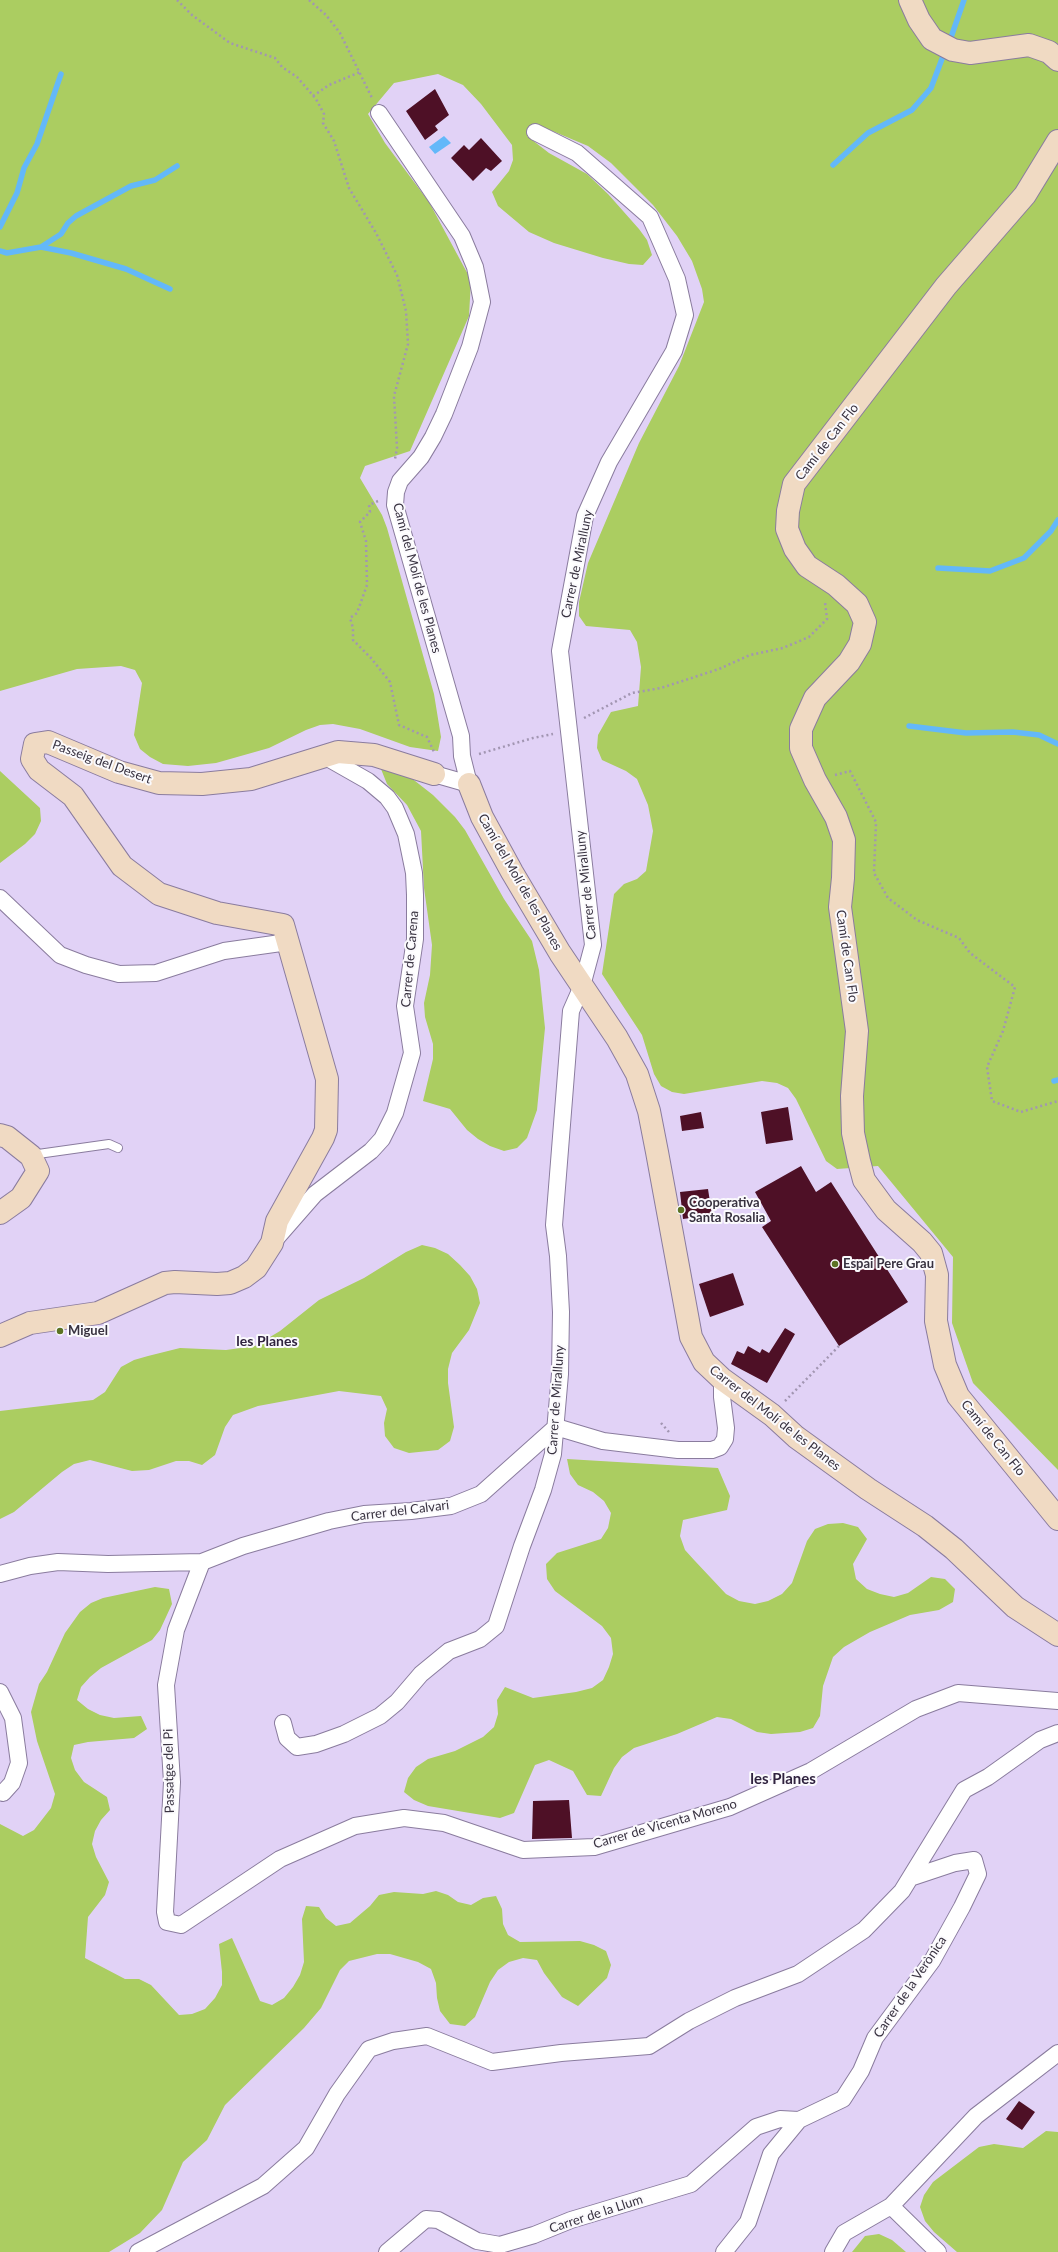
<!DOCTYPE html>
<meta charset="utf-8">
<style>
body{margin:0}
canvas{display:block;background:#e1d2f6}
</style>
<canvas width="1058" height="2252"></canvas>
<script>
const ctx = document.querySelector('canvas').getContext('2d');
ctx.lineJoin = 'round';
function fillPath(path, color) { ctx.fillStyle = color; ctx.fill(path, 'evenodd'); }
const toPath = rows => new Path2D(rows.map(r => 'M' + r).join(''));
function stroke(path, color, width, dash) { ctx.strokeStyle = color; ctx.lineWidth = width; ctx.lineCap = dash ? 'butt' : 'round'; ctx.setLineDash(dash || []); ctx.stroke(path); }
function drawText(font, color, halo, rows, align = 'center') {
  ctx.font = font + ' Lato,sans-serif'; ctx.lineWidth = 4; ctx.setLineDash([]); ctx.textBaseline = 'middle'; ctx.strokeStyle = halo; ctx.fillStyle = color; for (const [text, x, y, turn = 0] of rows) {
    ctx.save(); ctx.translate(x, y); ctx.rotate((+turn || 0) * Math.PI / 180); ctx.textAlign = isNaN(turn) ? turn : align; if (halo) ctx.strokeText(text, 0, 0); ctx.fillText(text, 0, 0); ctx.restore();
  }
}
fillPath(toPath([
 [0,0,1058,0,1058,1470,973,1383,952,1323,953,1257,878,1166,837,1169,826,1161,796,1099,788,1088,777,1083,762,1081,684,1094,672,1092,661,1086,654,1074,642,1035,602,974,614,894,624,884,637,879,646,871,653,831,648,805,637,779,626,771,602,760,597,748,598,735,611,712,638,706,641,667,637,642,630,630,586,626,579,616,579,602,588,563,639,443,679,366,704,302,702,289,692,261,677,236,653,205,611,163,588,146,550,130,537,127,527,136,549,153,587,174,608,194,639,229,647,240,652,255,643,265,629,264,603,258,554,243,529,232,498,206,492,192,509,171,513,160,512,145,481,104,463,85,438,74,394,83,368,114,385,143,429,202,471,280,469,316,410,451,365,466,360,478,382,515,387,528,434,694,441,737,438,751,410,747,360,729,333,724,320,725,306,730,269,748,216,763,188,766,163,764,150,757,140,749,134,735,142,683,135,670,121,666,77,669,0,691],
 [381,769,410,777,433,795,455,817,465,830,504,899,532,941,539,970,545,1028,537,1110,527,1138,517,1148,504,1151,490,1146,478,1139,467,1130,450,1109,423,1101,433,1059,433,1044,425,1017,424,1003,430,975,432,945,424,888,421,831,407,805,387,784],
 [0,771,40,808,41,821,35,834,25,844,0,863],
 [422,1245,435,1248,448,1254,460,1265,470,1276,477,1289,480,1303,469,1330,452,1353,448,1369,448,1383,454,1427,450,1441,438,1450,409,1453,394,1448,385,1436,384,1423,387,1409,381,1396,339,1391,258,1406,233,1415,225,1427,215,1455,202,1465,189,1461,176,1461,149,1470,132,1471,90,1460,74,1464,62,1472,14,1512,0,1519,0,1411,93,1400,105,1392,121,1367,134,1360,148,1356,180,1348,226,1350,255,1346,280,1331,319,1300,364,1278,406,1252],
 [567,1459,718,1468,730,1496,727,1510,683,1520,680,1536,685,1550,695,1561,726,1594,739,1601,755,1604,768,1601,782,1594,792,1583,807,1541,815,1529,828,1524,843,1523,858,1527,867,1539,853,1564,856,1579,867,1589,880,1594,894,1597,908,1593,931,1577,945,1579,955,1589,953,1602,939,1610,910,1615,870,1632,844,1647,833,1657,823,1686,820,1716,813,1728,800,1732,771,1734,757,1732,731,1719,717,1717,677,1734,634,1748,622,1757,614,1768,601,1796,587,1795,573,1771,549,1760,535,1765,514,1813,500,1818,428,1806,414,1800,404,1792,408,1778,416,1767,428,1759,455,1751,483,1737,494,1727,498,1714,497,1700,505,1687,533,1698,576,1692,592,1688,603,1680,609,1667,613,1654,611,1638,602,1626,555,1591,547,1579,546,1564,557,1553,601,1539,608,1528,611,1513,604,1501,593,1492,578,1485,570,1474],
 [155,1587,169,1589,172,1604,160,1630,152,1640,101,1668,90,1677,81,1687,77,1700,88,1709,100,1715,114,1718,141,1716,147,1729,134,1738,88,1742,74,1745,71,1758,75,1770,84,1782,107,1797,110,1810,101,1820,95,1831,92,1844,96,1857,109,1882,105,1895,88,1917,85,1958,125,1979,139,1979,151,1985,179,2015,192,2014,205,2009,215,1998,222,1985,222,1972,219,1944,232,1938,260,2001,272,2005,284,1998,293,1987,300,1975,304,1962,302,1919,306,1906,319,1907,326,1918,336,1926,350,1923,370,1906,379,1895,394,1892,423,1894,436,1891,448,1895,458,1902,471,1905,483,1898,496,1896,502,1909,503,1924,508,1935,520,1942,580,1941,594,1945,606,1951,611,1965,607,1978,578,2006,562,1997,544,1973,537,1960,523,1958,509,1962,498,1970,490,1982,475,2017,465,2026,450,2024,440,2011,437,1998,436,1983,431,1969,418,1962,390,1954,377,1954,349,1961,340,1970,321,2008,304,2028,225,2105,207,2140,183,2162,162,2210,140,2233,109,2252,0,2252,0,1824,23,1836,34,1830,51,1808,55,1794,37,1741,31,1712,39,1684,47,1672,65,1633,80,1612,91,1603,103,1598],
 [1046,2131,1058,2132,1058,2252,957,2252,934,2232,925,2221,920,2207,924,2195,933,2182,979,2147,994,2144,1023,2148],
 [879,2234,892,2240,906,2252,852,2252,865,2236]
]), '#abcd61');
fillPath(toPath([
 [444,136,451,143,435,154,429,147]
]), '#63b8f9');
stroke(toPath([
 [949,43,964,0],
 [833,165,868,133,912,110,931,88,945,51],
 [0,227,17,193,24,168,37,144,61,74],
 [41,247,61,234,68,223,76,216,131,186,155,180,177,166],
 [0,251,7,253,41,247,71,253,126,269,170,289],
 [938,568,990,571,1024,558,1051,531,1058,520],
 [909,726,966,733,1013,732,1039,735,1058,744],
 [1054,1081,1058,1080]
]), '#63b8f9', 5.5);
fillPath(toPath([
 [435,89,449,115,435,126,438,130,425,140,406,111],
 [481,138,502,161,491,171,486,168,473,181,451,158,464,145,469,150],
 [788,1107,793,1140,766,1144,761,1112],
 [701,1112,704,1128,682,1131,680,1116],
 [801,1166,816,1192,831,1182,908,1302,839,1346,762,1227,771,1221,755,1192],
 [708,1189,712,1215,683,1219,680,1192],
 [733,1273,744,1305,710,1317,699,1284],
 [785,1328,795,1334,767,1383,731,1364,737,1351,744,1354,748,1346,760,1353,762,1349,769,1353],
 [569,1800,572,1838,532,1839,533,1801],
 [1019,2101,1035,2112,1022,2130,1006,2119]
]), '#4e1026');
const lane = toPath([
 [31,1155,109,1144,118,1148]
]);
const street = toPath([
 [379,113,462,236,475,267,482,302,470,347,444,414,433,437,421,457,400,481,396,492,395,505,461,736,462,756,469,784,434,774],
 [0,898,60,955,86,965,119,974,156,973,224,951,288,942],
 [273,1242,315,1194,371,1151,382,1139,395,1113,412,1053,405,1006,415,939,415,895,414,873,406,834,395,808,387,797,368,781,324,756],
 [556,1427,603,1441,678,1450,712,1450,720,1447,725,1439,726,1428,722,1397,722,1379],
 [202,1562,176,1630,166,1685,172,1782,165,1912,167,1922,181,1925,280,1859,355,1826,404,1818,444,1823,523,1850,594,1847,730,1807,811,1771,916,1709,958,1693,1058,1701],
 [0,1574,30,1566,58,1562,108,1564,202,1562,243,1546,329,1521,364,1514,411,1511,451,1506,481,1494,556,1427],
 [0,1692,13,1718,19,1763,12,1783,3,1793,0,1792],
 [283,1723,287,1738,297,1747,316,1744,344,1734,380,1716,397,1702,421,1674,449,1651,480,1639,496,1626,522,1546,543,1490,553,1454,560,1374,561,1312,558,1256,554,1225,571,1011,582,986,593,945,560,651,585,516,609,462,674,351,685,315,677,279,650,217,577,153,535,132],
 [138,2252,263,2186,306,2148,337,2094,369,2049,393,2041,427,2036,492,2062,561,2053,649,2046,689,2021,735,1998,798,1974,864,1930,902,1891,964,1790,988,1777,1040,1740,1058,1733],
 [387,2252,426,2219,438,2220,477,2241,500,2245,534,2235,571,2220,691,2184,756,2127,780,2119,799,2120],
 [724,2252,748,2222,771,2154,799,2120,843,2099,861,2071,875,2038,932,1961,962,1907,978,1874,974,1860,955,1863,910,1878],
 [833,2252,844,2233,891,2206],
 [938,2252,891,2206,976,2116,1058,2053]
]);
const secondary = toPath([
 [910,0,919,20,932,39,953,50,970,53,1029,45,1049,52,1058,60],
 [1058,141,1025,195,946,286,794,484,788,511,787,529,795,549,807,566,836,585,857,604,865,622,860,644,849,662,815,698,801,729,801,748,815,780,836,817,844,840,843,878,840,907,857,1031,852,1096,853,1133,859,1161,864,1180,886,1210,922,1242,931,1253,937,1275,936,1321,945,1365,958,1396,1058,1519],
 [469,784,482,817,512,872,560,953,617,1038,637,1074,649,1111,657,1152,691,1337,704,1362,722,1379,772,1415,796,1437,868,1489,925,1526,954,1549,1015,1607,1058,1635],
 [0,1135,7,1137,31,1156,38,1171,21,1198,0,1213],
 [0,1336,30,1323,98,1313,165,1283,175,1282,217,1284,230,1283,244,1277,256,1268,272,1243,277,1221,323,1138,326,1130,327,1079,283,925,217,913,159,894,122,866,73,796,39,770,32,759,35,744,48,742,119,772,159,783,202,784,251,779,338,752,374,755,434,774]
]);
stroke(lane, '#8a7c9e', 10);
stroke(street, '#8a7c9e', 18);
stroke(secondary, '#8a7c9e', 24);
stroke(toPath([
 [177,0,192,15,230,43,275,58,282,67,297,77,316,99,324,114,323,123,334,141,349,188,376,233,397,275,406,311,408,344,394,396,397,448,395,459],
 [309,0,326,15,340,33,372,98],
 [313,96,329,85,360,72],
 [378,501,369,505,370,512,360,522,366,541,367,585,357,613,350,618,353,628,353,640,371,658,390,682,399,725,427,737,435,754],
 [584,718,632,693,661,688,719,669,750,655,783,648,809,637,827,619,825,602],
 [479,754,533,738,553,734],
 [835,775,850,771,876,822,874,873,888,898,917,920,959,938,970,953,1015,987,1003,1031,987,1067,992,1101,1021,1112,1058,1101],
 [785,1401,839,1346],
 [661,1423,669,1432]
]), '#a296b2', 2.5, [2, 3]);
stroke(lane, '#fff', 8);
stroke(street, '#fff', 16);
stroke(secondary, '#f0dac3', 22);
for (const [x, y, r, color] of [
 [681,1210,4,"#5c7323"],
 [835,1264,4,"#5c7323"],
 [60,1331,4,"#5c7323"]
]) { const dot = new Path2D(); dot.arc(x, y, r, 0, 2 * Math.PI); ctx.fillStyle = color; ctx.fill(dot); stroke(dot, '#fbfafd', 1.5); }
drawText('13px', '#383240', '#fbfafd', [
 ["Camí de Can Flo",827,442,-52],
 ["Carrer de Miralluny",577,564,-78],
 ["Camí del Molí de les Planes",417,578,75],
 ["Passeig del Desert",102,762,20],
 ["Camí del Molí de les Planes",520,882,60],
 ["Carrer de Miralluny",586,885,-96],
 ["Camí de Can Flo",847,956,82],
 ["Carrer de Carena",410,959,-85],
 ["Carrer de Miralluny",556,1400,-86],
 ["Carrer del Molí de les Planes",775,1418,38],
 ["Camí de Can Flo",993,1438,51],
 ["Carrer del Calvari",400,1511,-7],
 ["Passatge del Pi",169,1771,-91],
 ["Carrer de Vicenta Moreno",665,1824,-16],
 ["Carrer de la Verònica",910,1987,-56],
 ["Carrer de la Llum",596,2214,-18]
]);
drawText('bold 13px', '#383240', '#fbfafd', [
 ["Cooperativa",689,1203],
 ["Santa Rosalia",689,1218],
 ["Espai Pere Grau",843,1264],
 ["Miguel",68,1331]
], 'left');
drawText('bold 14px', '#30233f', '#fbfafd', [
 ["les Planes",267,1341]
]);
drawText('bold 15px', '#30233f', '#fbfafd', [
 ["les Planes",783,1779]
]);
</script>
